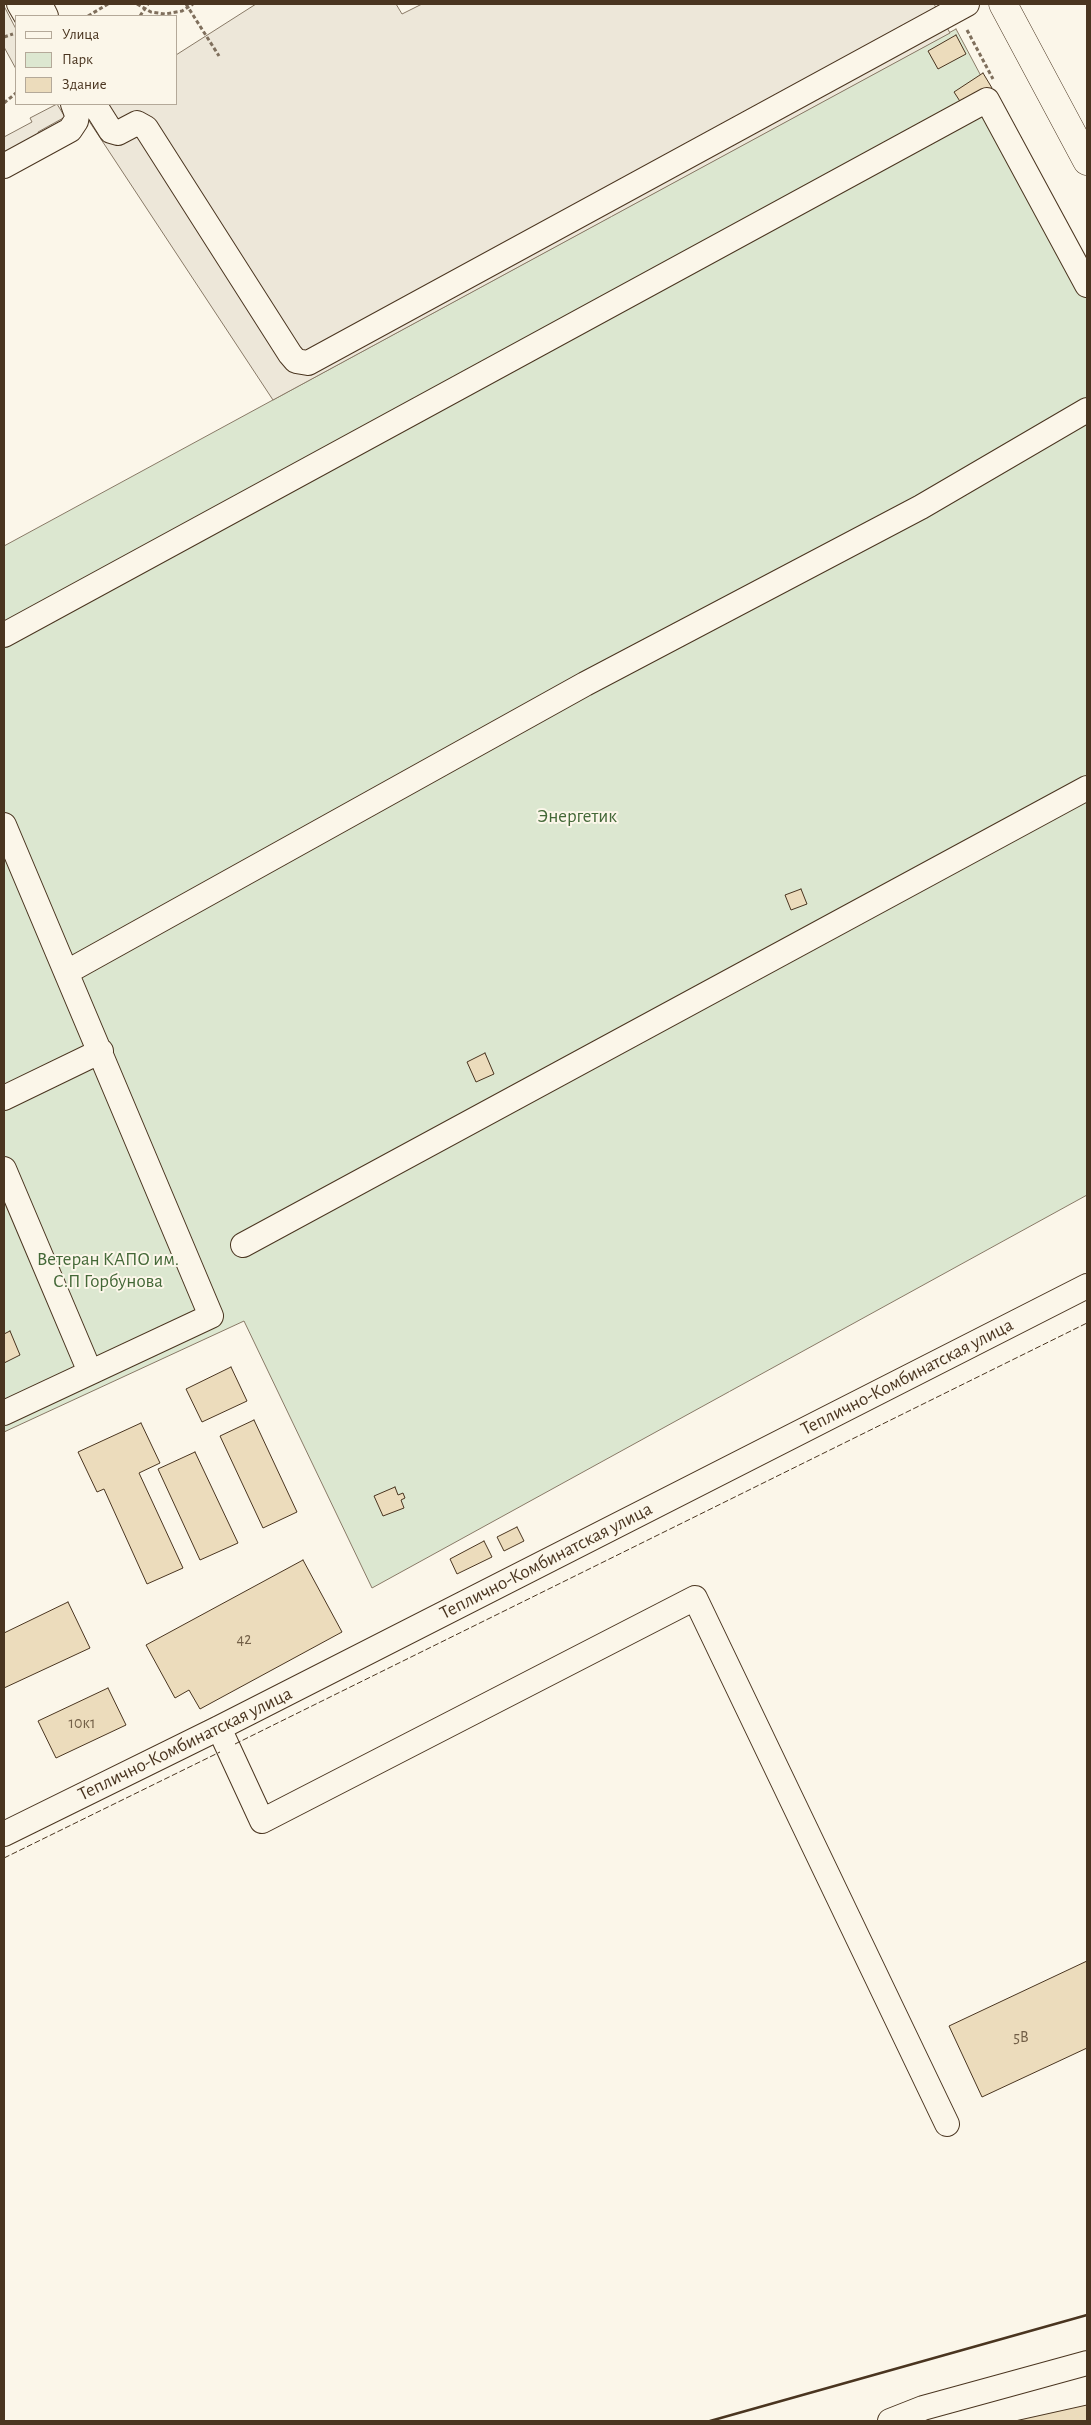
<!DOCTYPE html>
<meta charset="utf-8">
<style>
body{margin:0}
#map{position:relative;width:1091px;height:2425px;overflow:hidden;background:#fbf6e9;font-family:"Alegreya Sans",sans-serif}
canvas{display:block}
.frame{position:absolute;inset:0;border:5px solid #4a3520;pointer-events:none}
.legend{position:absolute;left:15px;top:15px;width:162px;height:90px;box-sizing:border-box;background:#fbf6e9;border:1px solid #b4a999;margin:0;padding:6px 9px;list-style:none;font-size:15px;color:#4a3520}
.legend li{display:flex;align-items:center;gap:10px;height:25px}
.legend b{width:25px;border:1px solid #b4a999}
</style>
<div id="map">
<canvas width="1091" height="2425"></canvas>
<div class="frame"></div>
<ul class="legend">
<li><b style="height:6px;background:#fbf6e9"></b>Улица</li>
<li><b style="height:14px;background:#dce7d0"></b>Парк</li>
<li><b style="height:14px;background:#ecdcbc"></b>Здание</li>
</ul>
</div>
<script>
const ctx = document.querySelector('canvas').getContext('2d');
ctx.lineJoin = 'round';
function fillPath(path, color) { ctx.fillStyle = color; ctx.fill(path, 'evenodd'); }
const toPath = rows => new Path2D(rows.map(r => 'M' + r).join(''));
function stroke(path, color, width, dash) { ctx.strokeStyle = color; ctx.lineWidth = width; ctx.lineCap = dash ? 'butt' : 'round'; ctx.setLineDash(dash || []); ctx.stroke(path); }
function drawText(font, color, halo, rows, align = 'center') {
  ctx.font = font + ' "Alegreya Sans",sans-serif'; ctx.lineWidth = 4; ctx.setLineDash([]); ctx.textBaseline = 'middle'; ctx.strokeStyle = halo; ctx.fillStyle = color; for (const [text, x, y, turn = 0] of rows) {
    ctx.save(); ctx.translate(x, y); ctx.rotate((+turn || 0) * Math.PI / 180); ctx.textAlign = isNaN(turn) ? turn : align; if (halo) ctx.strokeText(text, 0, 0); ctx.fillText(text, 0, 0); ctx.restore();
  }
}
const green = toPath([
 [956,29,1087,275,1087,1195,372,1588,244,1321,4,1432,4,546,956,29]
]);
fillPath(green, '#dce7d0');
stroke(green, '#887966', 1);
const parking = toPath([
 [256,4,396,4,402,14,422,4,934,4,950,33,273,400,85,115,102,104,176,104,176,55,256,4],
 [4,6,16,29,16,69,4,47,4,6],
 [57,104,65,117,38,132,39,135,4,155,4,137,32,122,30,118,57,104]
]);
fillPath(parking, '#ede7d9');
stroke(parking, '#887966', 1);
const building = toPath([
 [956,35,966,54,938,69,928,51,956,35],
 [983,73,992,88,963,106,954,92,983,73],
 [801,889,807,904,791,910,785,895,801,889],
 [485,1053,494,1074,476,1082,467,1062,485,1053],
 [10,1331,20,1355,4,1363,4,1334,10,1331],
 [231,1367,247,1401,202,1422,186,1389,231,1367],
 [254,1420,297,1512,263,1528,220,1436,254,1420],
 [141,1423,160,1463,139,1473,183,1568,147,1584,104,1489,97,1492,78,1452,141,1423],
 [195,1452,238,1543,200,1560,158,1469,195,1452],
 [395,1487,398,1495,403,1493,405,1498,401,1500,404,1508,383,1516,374,1496,395,1487],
 [517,1527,524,1541,504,1551,497,1537,517,1527],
 [484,1541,492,1557,457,1574,450,1559,484,1541],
 [303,1560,342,1632,200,1709,189,1690,175,1698,146,1645,303,1560],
 [68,1602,90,1648,4,1688,4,1633,68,1602],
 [108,1688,126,1725,56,1758,38,1721,108,1688],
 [1087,1961,1087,2048,982,2097,949,2026,1087,1961],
 [1087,2405,1087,2421,1015,2421,1087,2405]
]);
fillPath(building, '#ecdcbc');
stroke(building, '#4a3520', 1);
const minor = toPath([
 [19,4,26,16],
 [40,4,46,16],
 [94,104,111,131,118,133,137,123,146,128,290,354,296,361,308,363,967,4],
 [4,166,70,130,76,121,77,115,73,104],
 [4,635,987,100,1087,285],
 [4,825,211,1316,4,1413],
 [67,972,585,684,921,507,1087,410],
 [4,1098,101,1051],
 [4,1169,90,1372],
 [243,1245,1087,788],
 [219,1728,262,1821,695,1598,947,2124],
 [4,1834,219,1728,1087,1286],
 [890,2421,923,2408,1087,2363]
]);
const major = toPath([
 [1003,4,1087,161]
]);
stroke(minor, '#4a3520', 26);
stroke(major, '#4a3520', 29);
stroke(toPath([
 [137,4,151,12,165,14,182,11,193,4],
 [186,4,219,56],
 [88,16,108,4],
 [140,16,148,4],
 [967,30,993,79],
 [4,37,13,34],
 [4,103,16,93]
]), '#7f6f5c', 3, [4, 2.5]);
stroke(minor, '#fbf6e9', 24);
stroke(major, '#fbf6e9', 28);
stroke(toPath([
 [235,1744,1087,1323],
 [4,1858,220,1752],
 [710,2421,1087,2315]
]), '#4a3520', 1, [6, 2.5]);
stroke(toPath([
 [710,2421,1087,2315]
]), '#4a3520', 2.5);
drawText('16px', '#725f47', null, [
 ["42",244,1639],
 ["10к1",82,1723],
 ["5В",1021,2037]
]);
drawText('19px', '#436837', '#fbf6e9', [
 ["Энергетик",577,816],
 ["Ветеран КАПО им.",108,1259],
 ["С.П Горбунова",108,1281]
]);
drawText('19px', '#4a3520', '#fbf6e9', [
 ["Теплично-Комбинатская улица",907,1377,-27],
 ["Теплично-Комбинатская улица",546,1561,-27],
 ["Теплично-Комбинатская улица",185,1744,-26]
]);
</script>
